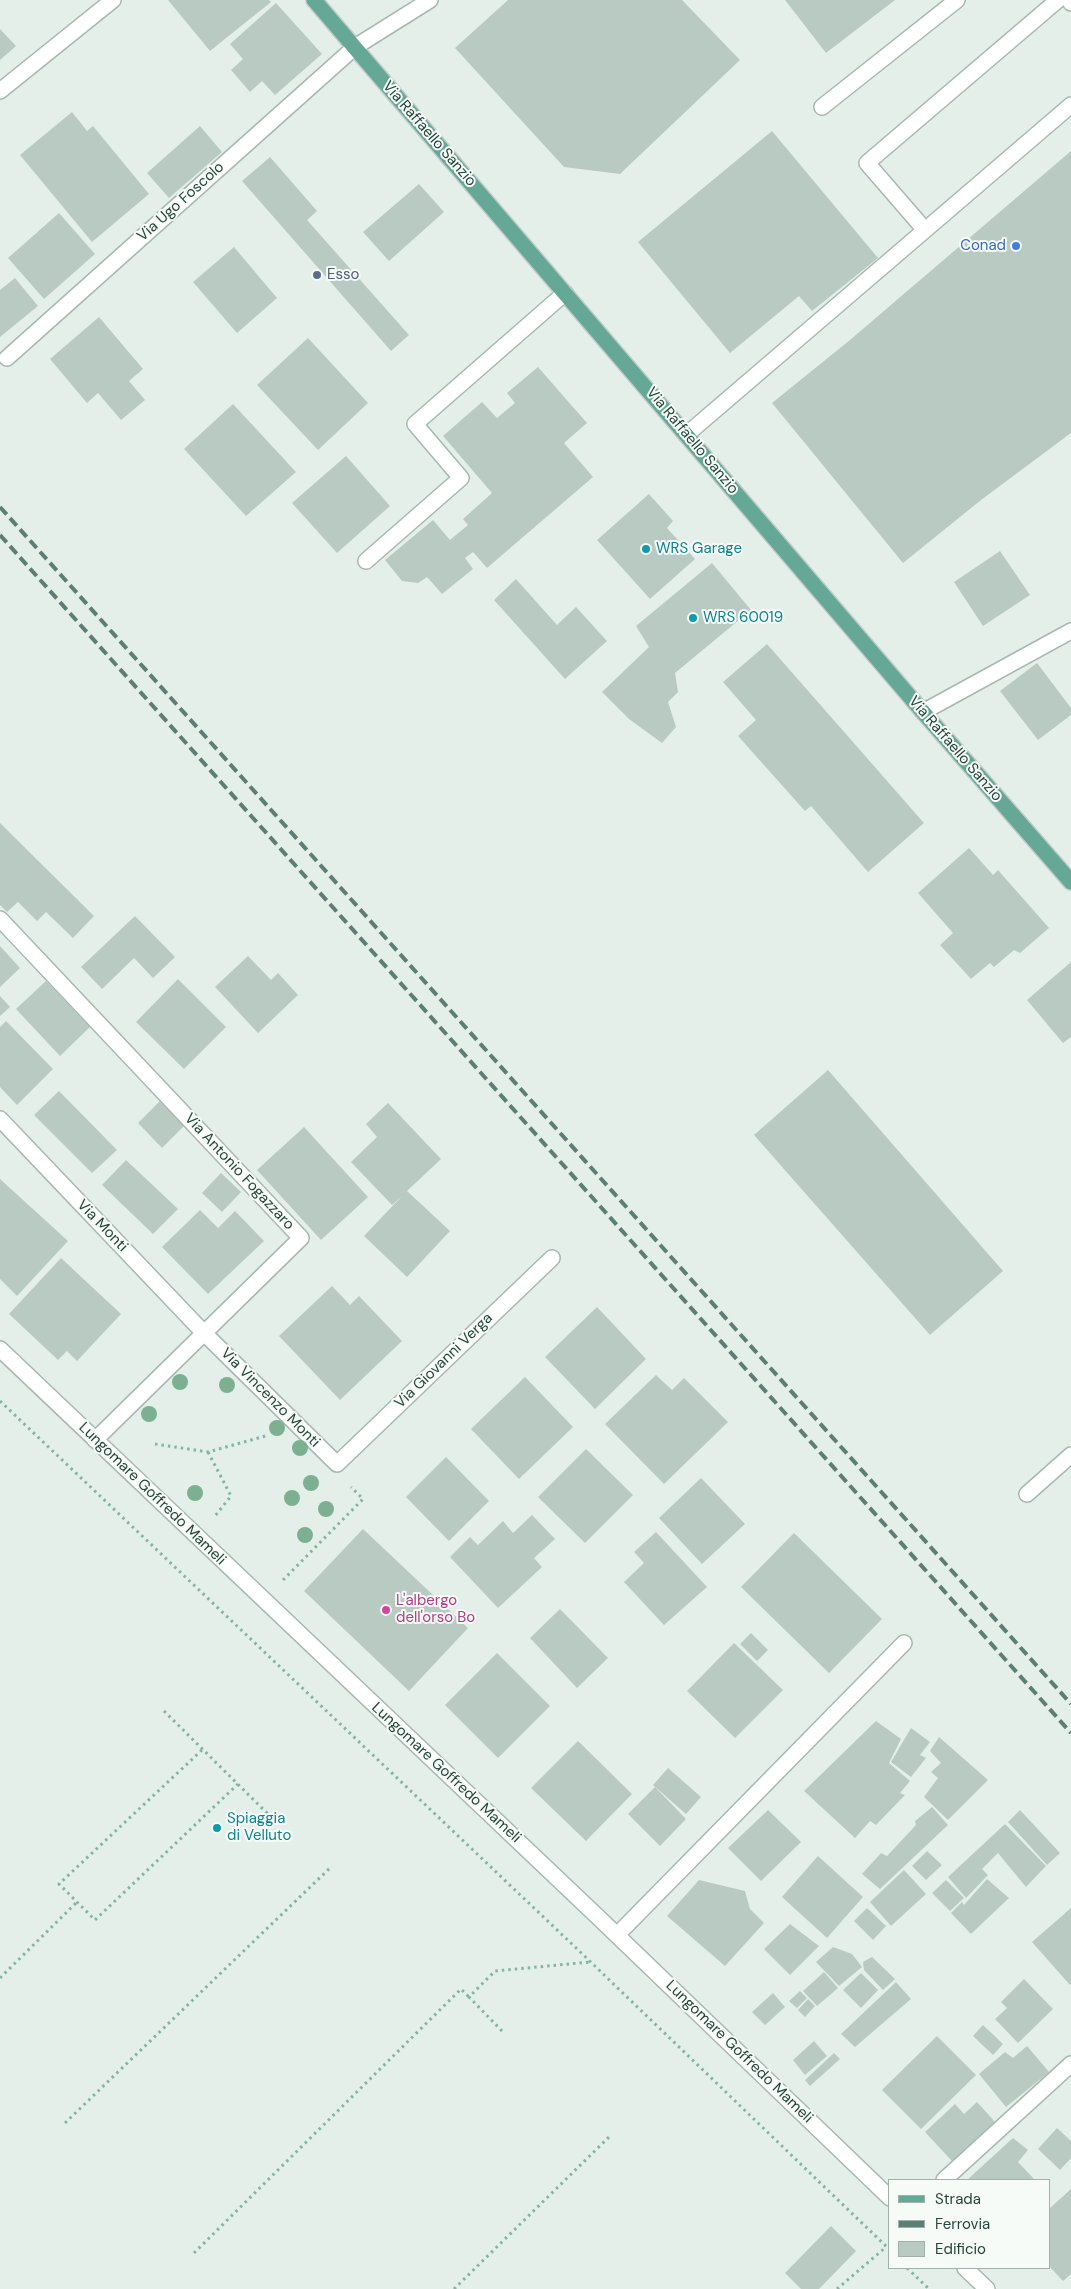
<!DOCTYPE html>
<style>
body{margin:0}
#map{position:relative;width:1071px;height:2289px;overflow:hidden;background:#e4efea;font-family:"DM Sans",sans-serif}
canvas{display:block}
.legend{position:absolute;left:888px;top:2179px;width:162px;height:90px;box-sizing:border-box;background:#f6fbf8;border:1px solid #a1b1ac;margin:0;padding:6px 9px;list-style:none;font-size:15px;color:#224339}
.legend li{display:flex;align-items:center;gap:10px;height:25px}
.legend b{width:25px;border:1px solid #a1b1ac}
</style>
<div id="map">
<canvas width="1071" height="2289"></canvas>
<ul class="legend">
<li><b style="height:6px;background:#65a896"></b>Strada</li>
<li><b style="height:6px;background:#5d7e74"></b>Ferrovia</li>
<li><b style="height:14px;background:#b9cac3"></b>Edificio</li>
</ul>
</div>
<script>
const ctx = document.querySelector('canvas').getContext('2d');
ctx.lineJoin = 'round';
function fillPath(path, color) { ctx.fillStyle = color; ctx.fill(path, 'evenodd'); }
const toPath = rows => new Path2D(rows.map(r => 'M' + r).join(''));
function stroke(path, color, width, dash) { ctx.strokeStyle = color; ctx.lineWidth = width; ctx.lineCap = dash ? 'butt' : 'round'; ctx.setLineDash(dash || []); ctx.stroke(path); }
function drawText(font, color, halo, rows, align = 'center') {
  ctx.font = font + ' "DM Sans",sans-serif'; ctx.lineWidth = 4; ctx.setLineDash([]); ctx.textBaseline = 'middle'; ctx.strokeStyle = halo; ctx.fillStyle = color; for (const [text, x, y, turn = 0] of rows) {
    ctx.save(); ctx.translate(x, y); ctx.rotate((+turn || 0) * Math.PI / 180); ctx.textAlign = isNaN(turn) ? turn : align; if (halo) ctx.strokeText(text, 0, 0); ctx.fillText(text, 0, 0); ctx.restore();
  }
}
fillPath(toPath([
 [168,0,269,0,271,2,210,51],
 [508,0,682,0,740,60,620,174,564,167,455,48],
 [785,0,895,0,826,53],
 [276,3,322,54,275,95,262,81,250,92,231,70,243,59,230,44],
 [0,29,16,46,0,60],
 [72,112,87,131,93,126,149,194,92,242,20,155],
 [200,126,222,152,169,198,147,173],
 [772,131,878,258,812,311,799,296,730,353,638,242],
 [1071,151,1071,433,981,500,903,563,772,403,850,340],
 [270,157,317,211,307,220,409,335,391,351,242,181],
 [419,184,444,212,389,261,363,232],
 [59,213,95,254,44,299,8,258],
 [234,247,277,298,237,333,193,282],
 [15,278,38,306,0,337,0,290],
 [99,317,143,369,129,381,145,400,121,420,98,393,87,403,50,359],
 [308,338,368,403,318,450,257,385],
 [538,367,587,423,564,443,593,477,487,568,473,552,465,558,473,569,442,594,427,577,418,583,402,581,385,560,433,520,450,540,468,525,463,519,492,493,443,436,482,402,497,418,515,403,507,393],
 [233,404,296,472,246,516,184,449],
 [346,456,390,506,337,553,292,503],
 [649,494,673,521,667,528,695,559,650,599,597,540],
 [1000,551,1030,595,983,626,954,582],
 [712,563,751,610,675,673,678,692,668,702,676,727,662,743,629,719,602,692,649,647,636,626],
 [516,579,557,625,576,607,607,641,565,679,494,600],
 [767,644,924,823,868,872,811,806,805,811,738,736,756,720,723,682],
 [1037,663,1071,708,1071,715,1038,740,1000,691],
 [0,823,94,916,73,938,46,912,37,921,18,902,7,912,0,905],
 [969,848,993,875,998,870,1049,928,1020,953,1014,950,994,967,990,963,971,979,940,945,953,933,918,893],
 [135,916,175,957,153,978,134,958,102,989,81,967],
 [0,946,20,968,0,987],
 [248,956,271,980,278,973,298,995,258,1033,215,987],
 [1071,962,1071,1037,1063,1043,1027,1000],
 [178,979,226,1027,184,1069,136,1022],
 [46,981,90,1027,60,1056,16,1009],
 [0,996,10,1007,0,1016],
 [6,1021,53,1069,17,1105,0,1087,0,1027],
 [828,1070,1003,1271,930,1335,754,1135],
 [59,1091,117,1150,92,1173,34,1115],
 [161,1100,185,1125,162,1148,138,1123],
 [388,1103,441,1159,407,1191,450,1231,407,1277,364,1236,402,1196,392,1205,351,1162,377,1137,366,1124],
 [304,1127,368,1197,321,1240,257,1170],
 [126,1160,178,1209,153,1234,102,1185],
 [221,1173,241,1192,222,1212,202,1193],
 [0,1179,68,1241,17,1296,0,1279],
 [200,1210,218,1228,235,1211,264,1241,208,1294,162,1247],
 [61,1258,121,1314,77,1361,67,1351,58,1360,9,1314],
 [332,1286,350,1305,359,1296,402,1341,340,1400,279,1336],
 [597,1307,646,1359,595,1409,545,1357],
 [656,1375,672,1390,684,1378,728,1422,664,1484,605,1424],
 [525,1377,573,1427,519,1479,471,1429],
 [586,1449,633,1495,585,1543,538,1497],
 [446,1457,489,1501,449,1541,406,1497],
 [701,1478,745,1524,702,1564,659,1518],
 [532,1515,555,1539,534,1558,542,1567,498,1608,450,1557,470,1537,478,1545,503,1521,513,1533],
 [363,1529,468,1628,409,1691,304,1591],
 [656,1532,707,1587,664,1625,624,1582,644,1563,634,1552],
 [794,1533,882,1619,829,1673,741,1587],
 [560,1609,608,1658,577,1688,530,1638],
 [751,1633,768,1650,757,1661,740,1644],
 [734,1643,783,1690,735,1738,687,1691],
 [497,1653,550,1706,498,1758,445,1705],
 [876,1721,901,1739,889,1763,910,1781,900,1793,905,1795,876,1825,870,1821,855,1838,804,1791],
 [911,1728,930,1742,920,1755,926,1758,911,1777,891,1762],
 [939,1737,988,1780,948,1820,924,1797,938,1778,931,1772,941,1763,930,1751],
 [578,1741,632,1794,586,1841,531,1788],
 [668,1768,701,1797,686,1814,653,1785],
 [655,1787,686,1819,660,1846,628,1814],
 [932,1807,948,1825,880,1889,862,1874,881,1853,887,1856,916,1825,915,1821],
 [768,1810,801,1842,761,1881,728,1848],
 [1020,1810,1060,1853,1047,1865,1008,1822],
 [1005,1824,1046,1866,1026,1887,998,1853,982,1869,988,1875,966,1898,948,1877],
 [927,1851,942,1865,926,1880,912,1866],
 [818,1856,863,1897,827,1938,782,1897],
 [904,1870,926,1894,891,1926,870,1902],
 [987,1879,1009,1898,971,1934,951,1913,962,1902,964,1905],
 [699,1880,745,1891,750,1909,764,1923,725,1966,667,1916],
 [946,1880,964,1898,950,1911,932,1893],
 [867,1908,886,1926,873,1940,854,1921],
 [1071,1908,1071,1983,1070,1985,1032,1942],
 [790,1924,819,1946,790,1975,764,1949],
 [833,1947,852,1954,862,1967,839,1986,816,1962],
 [872,1957,895,1979,883,1990,864,1970,863,1962],
 [824,1972,838,1988,817,2006,803,1991],
 [861,1973,878,1990,861,2008,843,1990],
 [1024,1979,1053,2009,1018,2043,995,2019,1007,2008,1001,2002],
 [896,1982,911,1999,855,2047,841,2034],
 [800,1991,807,1998,797,2008,789,2001],
 [773,1993,785,2007,765,2025,752,2012],
 [808,1999,815,2006,805,2017,798,2010],
 [983,2025,1003,2044,993,2055,973,2036],
 [937,2036,976,2075,921,2129,882,2090],
 [814,2041,827,2056,805,2075,793,2060],
 [1027,2046,1049,2072,1006,2107,979,2074,1005,2052,1013,2058],
 [834,2053,840,2059,810,2086,805,2080],
 [977,2102,995,2122,952,2161,925,2132,955,2104,964,2114],
 [1057,2128,1071,2141,1071,2158,1060,2170,1038,2149],
 [1013,2138,1028,2150,1018,2162,1035,2180,967,2180],
 [1071,2189,1071,2274,1063,2281,1050,2267,1050,2208],
 [831,2226,856,2251,819,2289,801,2289,785,2273]
]), '#b9cac3');
const minor = toPath([
 [1069,0,1071,3],
 [0,91,113,0],
 [822,107,957,0],
 [925,230,867,163,1058,0],
 [7,358,355,47,430,0],
 [686,435,1071,105],
 [366,561,461,478,415,424,565,293],
 [923,712,1071,631],
 [0,919,301,1238,95,1440],
 [0,1119,203,1332,337,1464,552,1258],
 [0,1349,599,1918,890,2198],
 [1027,1494,1071,1455],
 [617,1935,904,1643],
 [944,2180,1071,2064],
 [965,2268,987,2289]
]);
const major = toPath([
 [314,0,923,712,1071,882]
]);
stroke(minor, '#a6b8b1', 18);
stroke(major, '#c1cac8', 18);
stroke(toPath([
 [0,1401,573,1945,890,2250],
 [155,1444,208,1452,269,1435],
 [208,1452,231,1496,215,1516],
 [283,1580,363,1499,351,1487],
 [164,1711,272,1818],
 [202,1750,59,1884,95,1920,238,1784],
 [0,1978,77,1902],
 [502,2031,469,1997,495,1971,590,1962],
 [65,2123,332,1866],
 [194,2253,461,1989,469,1997],
 [907,2268,929,2289],
 [454,2289,610,2136],
 [837,2289,886,2247]
]), '#82b5a4', 3, [2.5, 4]);
stroke(minor, '#fff', 15);
stroke(major, '#65a896', 15);
stroke(toPath([
 [0,507,1071,1704],
 [0,535,1071,1733]
]), '#5d7e74', 4, [10, 5]);
ctx.fillStyle = '#7db091';
for (const [x, y] of [
 [180,1382],
 [227,1385],
 [149,1414],
 [277,1428],
 [300,1448],
 [311,1483],
 [195,1493],
 [292,1498],
 [326,1509],
 [305,1535]
]) { ctx.beginPath(); ctx.arc(x, y, 8, 0, 2 * Math.PI); ctx.fill(); }
for (const [x, y, r, color] of [
 [1016,246,5,"#3f7fe0"],
 [317,275,5,"#5c6f8a"],
 [646,549,5,"#0f9aa8"],
 [693,618,5,"#0f9aa8"],
 [386,1610,5,"#d1479c"],
 [217,1828,5,"#0f9aa8"]
]) { const dot = new Path2D(); dot.arc(x, y, r, 0, 2 * Math.PI); ctx.fillStyle = color; ctx.fill(dot); stroke(dot, '#f6fbf8', 2); }
drawText('15px', '#224339', '#f6fbf8', [
 ["Via Raffaello Sanzio",429,134,49],
 ["Via Ugo Foscolo",181,202,-42],
 ["Via Raffaello Sanzio",692,441,50],
 ["Via Raffaello Sanzio",955,749,49],
 ["Via Antonio Fogazzaro",239,1172,47],
 ["Via Monti",102,1226,46],
 ["Via Giovanni Verga",444,1361,-44],
 ["Via Vincenzo Monti",270,1398,45],
 ["Lungomare Goffredo Mameli",152,1494,44],
 ["Lungomare Goffredo Mameli",446,1773,43],
 ["Lungomare Goffredo Mameli",739,2052,44]
]);
drawText('15px', '#366cbe', '#f6fbf8', [
 ["Conad",1006,246]
], 'right');
drawText('15px', '#4e5e75', '#f6fbf8', [
 ["Esso",327,275]
], 'left');
drawText('15px', '#0d838f', '#f6fbf8', [
 ["WRS Garage",656,549],
 ["WRS 60019",703,618],
 ["Spiaggia",227,1819],
 ["di Velluto",227,1836]
], 'left');
drawText('15px', '#b23c85', '#f6fbf8', [
 ["L'albergo",396,1601],
 ["dell'orso Bo",396,1618]
], 'left');
</script>
